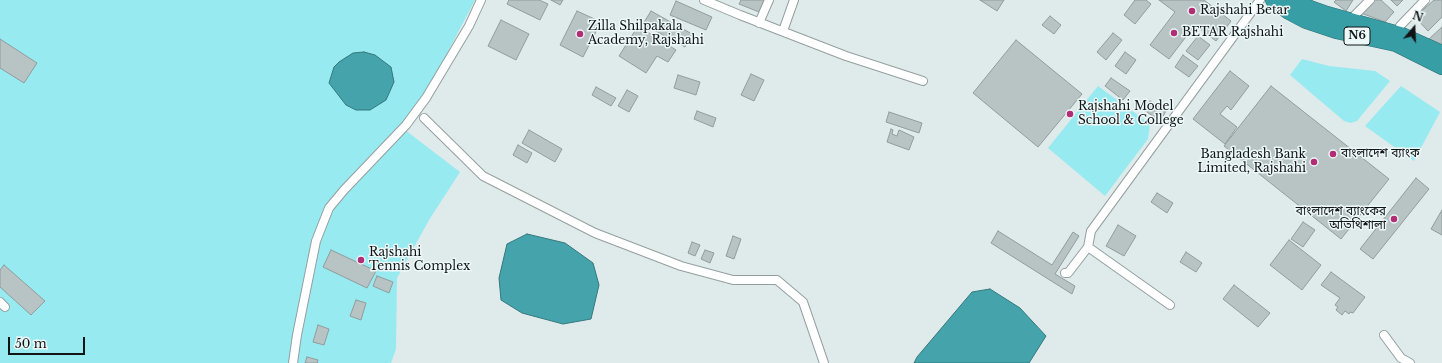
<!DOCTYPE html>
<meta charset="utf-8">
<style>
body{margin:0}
#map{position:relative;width:1442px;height:363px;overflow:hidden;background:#dfeaea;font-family:"Libre Baskerville",serif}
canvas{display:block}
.north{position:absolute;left:1394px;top:8px;width:40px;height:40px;-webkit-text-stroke:3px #ecf7f8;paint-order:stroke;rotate:19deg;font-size:11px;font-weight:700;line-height:16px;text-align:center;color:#111415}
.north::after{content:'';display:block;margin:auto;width:14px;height:18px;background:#111415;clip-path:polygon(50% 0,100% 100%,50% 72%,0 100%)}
.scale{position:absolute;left:8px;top:337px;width:77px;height:18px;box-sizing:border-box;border:2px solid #111415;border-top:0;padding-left:5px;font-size:12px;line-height:14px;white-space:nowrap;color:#111415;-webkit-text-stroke:3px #ecf7f8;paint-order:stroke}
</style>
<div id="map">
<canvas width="1442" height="363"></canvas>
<div class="north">N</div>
<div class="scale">50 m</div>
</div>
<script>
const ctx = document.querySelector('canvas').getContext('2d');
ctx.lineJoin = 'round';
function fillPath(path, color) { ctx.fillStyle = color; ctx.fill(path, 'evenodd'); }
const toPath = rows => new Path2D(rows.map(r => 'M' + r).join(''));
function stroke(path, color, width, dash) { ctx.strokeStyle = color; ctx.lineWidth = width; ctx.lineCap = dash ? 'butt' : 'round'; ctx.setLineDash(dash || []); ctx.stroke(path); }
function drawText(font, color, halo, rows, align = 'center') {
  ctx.font = font + ' "Libre Baskerville","Noto Sans Bengali",serif'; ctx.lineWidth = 3; ctx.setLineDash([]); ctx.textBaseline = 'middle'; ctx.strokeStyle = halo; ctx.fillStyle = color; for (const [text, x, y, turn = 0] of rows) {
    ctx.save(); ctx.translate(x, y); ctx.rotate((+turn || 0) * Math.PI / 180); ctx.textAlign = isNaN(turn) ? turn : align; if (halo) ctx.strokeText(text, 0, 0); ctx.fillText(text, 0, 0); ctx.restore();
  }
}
fillPath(toPath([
 [0,0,475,0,441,65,417,106,326,206,290,363,0,363],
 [1302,59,1329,66,1375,71,1390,81,1357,121,1351,123,1344,121,1290,75],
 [1098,86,1150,124,1148,139,1105,196,1048,148],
 [1401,86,1440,112,1414,161,1365,126],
 [405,130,460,172,429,220,397,278,396,349,391,363,295,363,318,242,330,210]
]), '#97eaf0');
const water = toPath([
 [364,52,375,55,391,67,394,82,386,100,370,110,356,110,346,105,329,83,334,67,339,62,353,53,364,52],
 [527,234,565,243,593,263,599,285,591,319,563,324,522,313,501,300,499,278,507,244,527,234],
 [990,289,1020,308,1046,336,1029,363,914,363,917,357,972,292,990,289]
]);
fillPath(water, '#44a3ab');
stroke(water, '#35787e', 1);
const building = toPath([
 [509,0,539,0,548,4,540,20,507,4,509,0],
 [551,0,563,0,560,5,551,0],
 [741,0,764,0,759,12,739,4,741,0],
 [980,0,1004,0,997,11,980,0],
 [1135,0,1146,0,1151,4,1135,24,1124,15,1135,0],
 [1159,0,1204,0,1231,21,1216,41,1195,25,1169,59,1150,45,1175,12,1159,0],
 [1336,0,1353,0,1346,11,1334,2,1336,0],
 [1372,0,1381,0,1394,12,1385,22,1361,13,1372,0],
 [1391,0,1403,0,1397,6,1391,0],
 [1434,0,1442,0,1442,17,1428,31,1415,17,1434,0],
 [676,1,712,17,706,30,670,15,676,1],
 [577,11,601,22,583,57,560,45,577,11],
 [651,11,692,34,685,47,643,24,651,11],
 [1050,16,1061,25,1054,34,1042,25,1050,16],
 [501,20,529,34,516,60,488,46,501,20],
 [638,26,676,50,668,62,657,56,646,73,619,56,638,26],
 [1442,27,1442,45,1429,39,1442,27],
 [1113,33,1122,40,1106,60,1097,52,1113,33],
 [1198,36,1210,45,1198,60,1186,51,1198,36],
 [0,39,37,63,24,83,0,68,0,39],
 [1016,40,1082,94,1038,147,973,93,1016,40],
 [1125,52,1136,60,1126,74,1115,66,1125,52],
 [1183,55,1198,66,1189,77,1175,67,1183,55],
 [1230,71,1249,86,1231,110,1227,106,1220,114,1237,127,1225,144,1193,119,1230,71],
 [751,74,764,80,754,101,741,95,751,74],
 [678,75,700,82,696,95,674,88,678,75],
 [1111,78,1130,91,1123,100,1105,86,1111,78],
 [1271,86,1389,179,1341,239,1224,146,1271,86],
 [596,87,616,98,611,106,592,95,596,87],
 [627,90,638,96,629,112,618,106,627,90],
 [1150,101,1166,111,1160,121,1144,110,1150,101],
 [697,111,716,118,713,127,694,119,697,111],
 [889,112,922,123,919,133,886,122,889,112],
 [891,129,893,130,892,134,897,136,899,130,914,137,909,150,887,142,891,129],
 [529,130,562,149,555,162,522,143,529,130],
 [518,145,532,153,527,163,513,155,518,145],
 [1416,178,1429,189,1373,259,1360,249,1416,178],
 [1157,193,1173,203,1167,213,1151,202,1157,193],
 [1442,210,1442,235,1431,229,1442,210],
 [1303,222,1315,230,1303,247,1291,239,1303,222],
 [1118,225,1136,236,1124,256,1106,246,1118,225],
 [998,231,1052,265,1073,232,1079,236,1055,274,1075,286,1072,294,991,243,998,231],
 [733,236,741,239,734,259,726,256,733,236],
 [1289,240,1321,265,1302,290,1270,265,1289,240],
 [692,242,700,245,695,256,688,253,692,242],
 [331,250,376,271,367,288,323,267,331,250],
 [705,250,714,253,710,263,701,259,705,250],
 [1186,252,1202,263,1196,272,1180,262,1186,252],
 [4,265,45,301,31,315,0,287,0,270,4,265],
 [1331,272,1365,297,1353,313,1350,312,1349,314,1345,311,1342,315,1336,310,1338,307,1335,305,1340,298,1321,285,1331,272],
 [377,276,393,282,389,293,373,286,377,276],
 [1234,285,1270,313,1258,327,1223,299,1234,285],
 [356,300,366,303,361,320,350,316,356,300],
 [318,325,329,329,324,345,313,342,318,325],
 [307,357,318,360,317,363,305,363,307,357]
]);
fillPath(building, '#b8c3c4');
stroke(building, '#929c9d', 1);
const street = toPath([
 [704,0,740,15,846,56,923,81],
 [1350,20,1370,0],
 [759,23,769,0],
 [783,31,794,0],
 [1402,35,1400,30,1400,26,1425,0],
 [424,118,483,176,595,233,681,266,733,280,777,280,803,302,824,363],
 [1065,273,1068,273,1088,247],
 [0,302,5,307],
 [1170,305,1088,247,1091,231,1260,0],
 [1384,335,1401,358,1410,363],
 [293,363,297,335,316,241,329,208,344,190,406,125,426,98,469,26,481,0]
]);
const highway = toPath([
 [1273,0,1289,12,1306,21,1336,31,1396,44,1442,67],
 [1294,0,1310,8,1327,14,1402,35,1442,53]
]);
stroke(street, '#959fa0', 10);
stroke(highway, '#2a6e73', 16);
stroke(street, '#fff', 8);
stroke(highway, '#389ea6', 15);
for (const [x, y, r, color] of [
 [1192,11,4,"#b12d74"],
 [1174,33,4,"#b12d74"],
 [580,34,4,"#b12d74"],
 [1070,114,4,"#b12d74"],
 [1333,154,4,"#b12d74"],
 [1314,162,4,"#b12d74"],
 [1394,219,4,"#b12d74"],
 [361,260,4,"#b12d74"]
]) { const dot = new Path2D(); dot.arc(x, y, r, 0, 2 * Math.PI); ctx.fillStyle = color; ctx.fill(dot); stroke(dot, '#ecf7f8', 1.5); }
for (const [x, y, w] of [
 [1357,36,26]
]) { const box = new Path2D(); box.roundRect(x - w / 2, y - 9, w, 18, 3); ctx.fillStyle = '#ecf7f8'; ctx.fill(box); stroke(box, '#111415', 1); }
drawText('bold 11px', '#111415', null, [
 ["N6",1357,36]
]);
drawText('12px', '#111415', '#ecf7f8', [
 ["Rajshahi Betar",1200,11],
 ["Zilla Shilpakala",588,27],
 ["Academy, Rajshahi",588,41],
 ["BETAR Rajshahi",1182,33],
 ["Rajshahi Model",1078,107],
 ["School & College",1078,121],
 ["বাংলাদেশ ব্যাংক",1341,154],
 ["Bangladesh Bank",1306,155,"right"],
 ["Limited, Rajshahi",1306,169,"right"],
 ["বাংলাদেশ ব্যাংকের",1386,212,"right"],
 ["অতিথিশালা",1386,226,"right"],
 ["Rajshahi",369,253],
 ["Tennis Complex",369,267]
], 'left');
</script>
